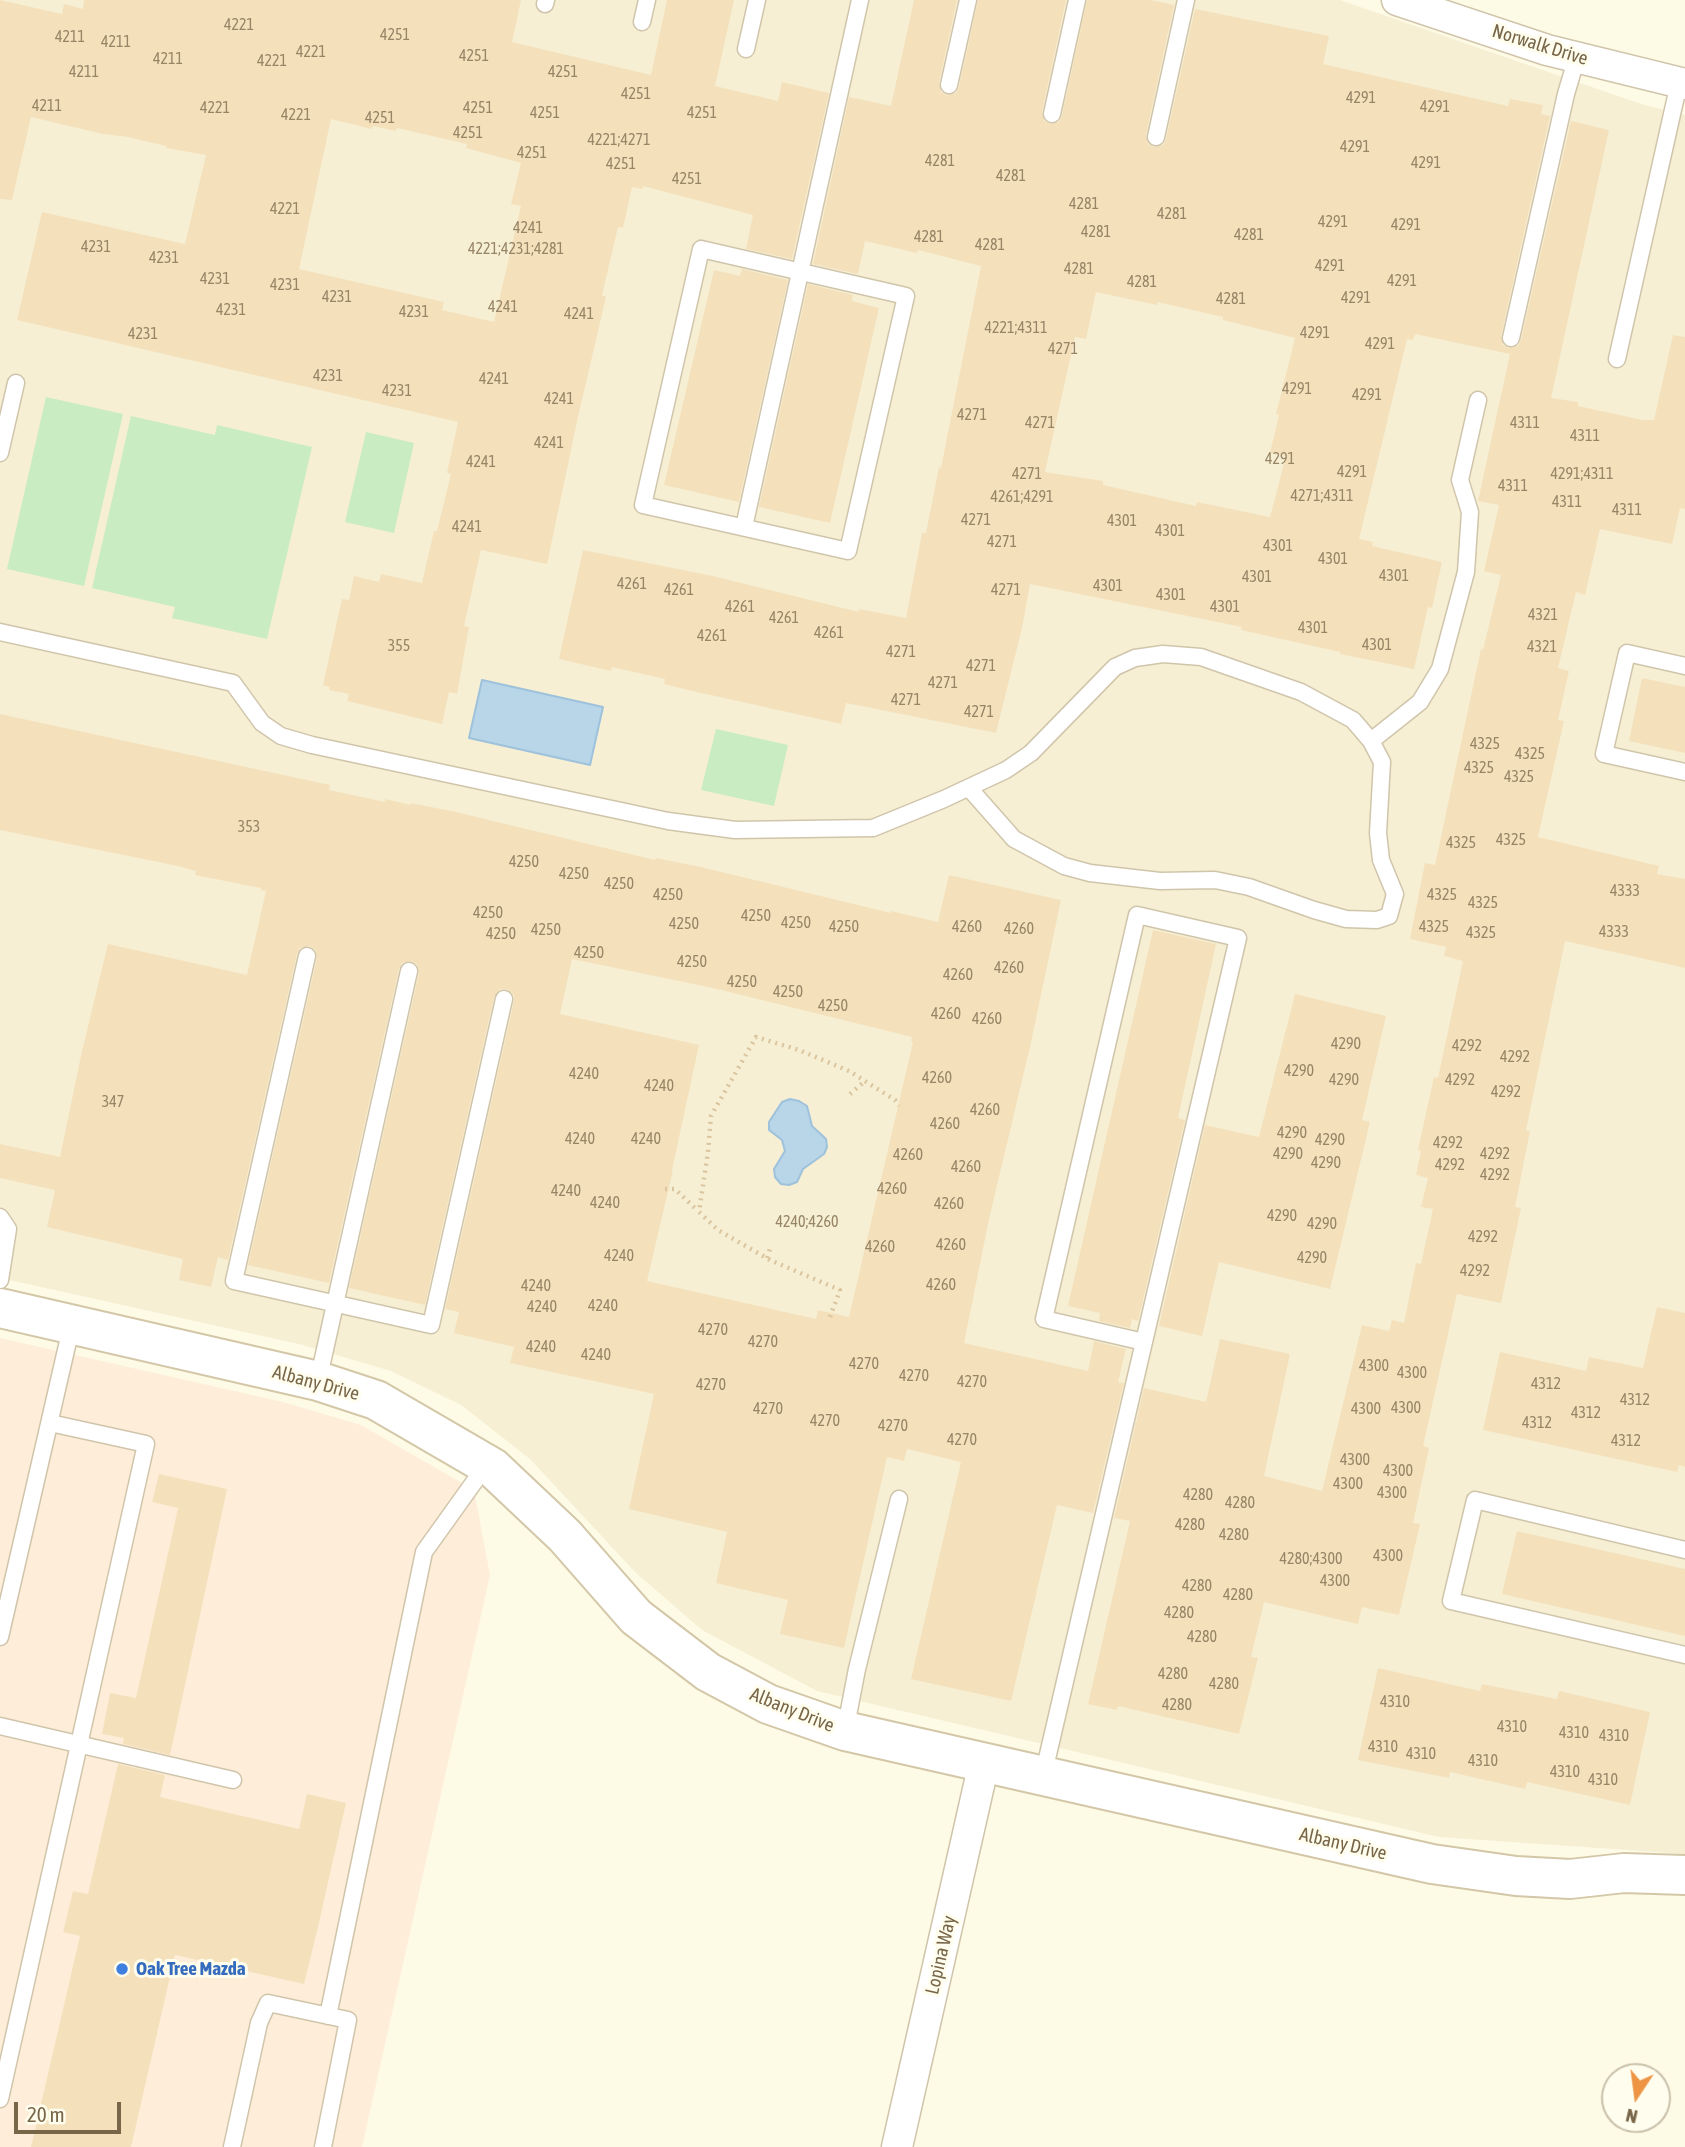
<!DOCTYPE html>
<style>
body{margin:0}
#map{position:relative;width:1685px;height:2147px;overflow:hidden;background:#fdfae6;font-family:"Asap Condensed",sans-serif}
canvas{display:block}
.north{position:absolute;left:1601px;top:2063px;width:70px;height:70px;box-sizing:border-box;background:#fffded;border:2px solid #c9c1ab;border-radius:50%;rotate:193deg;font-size:19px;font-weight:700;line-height:28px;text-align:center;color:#786649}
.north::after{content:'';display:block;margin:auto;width:24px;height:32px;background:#ed9545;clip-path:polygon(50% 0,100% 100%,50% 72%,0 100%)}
.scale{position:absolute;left:14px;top:2102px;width:107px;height:32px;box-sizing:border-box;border:4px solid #786649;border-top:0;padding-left:9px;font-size:21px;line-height:24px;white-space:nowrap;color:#786649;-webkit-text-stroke:5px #fffded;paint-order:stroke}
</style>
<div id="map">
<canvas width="1685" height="2147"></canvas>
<div class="north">N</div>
<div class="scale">20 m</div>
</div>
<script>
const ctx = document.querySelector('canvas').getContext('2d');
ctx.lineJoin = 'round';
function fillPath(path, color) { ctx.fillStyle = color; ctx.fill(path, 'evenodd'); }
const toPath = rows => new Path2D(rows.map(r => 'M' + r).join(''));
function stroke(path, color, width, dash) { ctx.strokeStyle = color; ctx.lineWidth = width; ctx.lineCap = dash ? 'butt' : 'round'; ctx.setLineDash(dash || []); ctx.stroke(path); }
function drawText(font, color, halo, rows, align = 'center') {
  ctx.font = font + ' "Asap Condensed",sans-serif'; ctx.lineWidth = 6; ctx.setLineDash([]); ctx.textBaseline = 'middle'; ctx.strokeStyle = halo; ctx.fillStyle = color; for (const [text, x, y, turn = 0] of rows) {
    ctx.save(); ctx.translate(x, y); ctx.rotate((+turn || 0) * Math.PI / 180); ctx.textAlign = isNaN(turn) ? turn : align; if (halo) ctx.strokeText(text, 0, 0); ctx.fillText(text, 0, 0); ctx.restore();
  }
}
fillPath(toPath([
 [0,0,1340,0,1641,104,1685,115,1685,1854,1439,1837,817,1691,702,1630,636,1573,530,1459,461,1405,391,1371,299,1344,0,1278]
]), '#f6efd4');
fillPath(toPath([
 [0,1338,283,1402,361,1425,474,1490,490,1575,362,2147,0,2147]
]), '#feeed9');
fillPath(toPath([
 [46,397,123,414,84,586,7,569],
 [131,416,215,435,217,425,312,447,267,639,172,618,175,607,92,588],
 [366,432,414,443,394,533,345,522],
 [716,729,788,745,774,806,701,790]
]), '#c9ecc3');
const water = toPath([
 [482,680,603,707,590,765,469,738,482,680],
 [790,1099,799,1101,807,1106,812,1126,826,1139,827,1147,824,1154,803,1169,797,1182,789,1185,781,1184,775,1177,774,1169,785,1151,782,1140,769,1130,769,1122,782,1102,790,1099]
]);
fillPath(water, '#b9d5e8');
stroke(water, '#9ec2db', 2);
fillPath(toPath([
 [0,0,62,14,64,4,83,9,84,0,521,0,512,42,651,75,667,0,734,0,715,86,778,101,782,82,829,93,792,259,746,249,753,215,643,186,643,189,632,187,623,228,618,227,602,295,606,297,578,417,547,564,481,550,464,626,469,627,457,694,449,692,442,724,347,701,349,694,329,690,330,687,323,685,342,599,349,600,354,576,379,582,381,574,422,583,434,531,437,531,451,474,447,473,458,422,17,320,42,212,185,244,206,155,166,148,166,146,128,137,103,134,31,117,12,200,0,199],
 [331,119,372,129,373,126,396,131,397,128,467,144,466,148,521,163,511,204,521,206,494,322,442,310,444,302,299,269],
 [914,0,957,0,939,83,941,92,947,95,956,93,959,87,978,0,1066,0,1042,112,1044,121,1050,124,1059,122,1062,116,1087,0,1151,0,1174,5,1146,135,1148,144,1154,147,1163,145,1166,139,1195,9,1329,36,1323,64,1508,106,1510,99,1543,105,1541,114,1550,116,1501,336,1503,345,1509,348,1518,346,1521,340,1571,121,1609,130,1551,398,1578,402,1578,406,1643,420,1654,420,1673,335,1685,337,1685,509,1680,508,1672,544,1600,529,1585,595,1576,592,1558,668,1569,671,1558,720,1564,721,1538,837,1659,866,1657,874,1685,879,1685,968,1565,941,1526,1130,1530,1131,1515,1207,1521,1208,1501,1303,1457,1294,1423,1446,1429,1448,1413,1523,1420,1524,1399,1615,1362,1607,1358,1624,1264,1602,1251,1657,1258,1658,1239,1734,1118,1706,1117,1710,1088,1704,1130,1521,1114,1518,1144,1388,1206,1402,1220,1339,1290,1354,1264,1476,1322,1491,1362,1325,1389,1331,1392,1320,1404,1323,1416,1263,1421,1264,1433,1209,1421,1207,1428,1178,1416,1175,1421,1151,1418,1150,1434,1077,1438,1078,1463,961,1444,956,1446,947,1410,939,1425,863,1435,865,1481,649,1483,650,1501,575,1484,571,1499,505,1478,501,1510,354,1415,334,1413,340,1407,339,1359,539,1373,542,1372,546,1442,562,1432,608,1428,607,1414,669,1340,654,1340,652,1241,630,1242,627,1030,584,1022,628,996,733,846,703,841,724,688,690,664,684,665,679,612,667,611,671,559,659,583,550,713,576,859,612,859,609,906,618,922,533,926,533,939,467,941,468,981,266,918,250,917,253,865,241,858,274,813,264,849,97,891,106],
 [1096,292,1157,305,1157,302,1223,317,1223,320,1295,338,1276,414,1279,415,1270,453,1286,456,1270,517,1197,502,1196,506,1103,485,1103,481,1045,472,1075,337,1086,339],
 [742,269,788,280,739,502,664,485,714,270,740,276],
 [808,284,853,295,852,301,879,308,830,523,759,507],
 [1642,678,1685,687,1685,753,1629,741],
 [0,714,330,785,329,790,385,802,385,799,411,805,411,803,456,812,655,860,656,858,701,867,891,913,891,911,938,922,949,875,1061,900,1030,1047,989,1219,964,1343,1088,1371,1094,1341,1126,1349,1118,1382,1124,1383,1093,1513,1057,1505,1011,1701,911,1679,961,1462,907,1449,904,1461,887,1457,844,1648,780,1634,788,1600,716,1583,727,1532,629,1509,654,1394,510,1363,514,1347,454,1333,459,1312,445,1309,514,1001,514,995,507,989,500,989,494,997,425,1305,349,1288,419,973,417,964,411,961,402,963,399,969,329,1283,248,1265,317,958,315,949,309,946,300,948,297,954,228,1260,218,1257,211,1287,179,1280,183,1259,47,1227,55,1190,0,1178,0,1144,60,1157,82,1051,108,944,247,975,266,891,261,890,261,888,195,875,196,871,178,866,0,830],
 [572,959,713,988,912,1037,911,1041,913,1042,849,1317,818,1310,816,1319,647,1281,673,1170,672,1170,699,1045,560,1014],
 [1153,930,1216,944,1178,1118,1185,1120,1138,1321,1132,1319,1130,1328,1099,1321,1100,1313,1068,1306],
 [1295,994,1386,1016,1362,1120,1370,1122,1330,1289,1219,1262,1202,1336,1159,1326,1205,1125,1259,1137],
 [1657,1307,1685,1313,1685,1467,1679,1465,1677,1472,1483,1430,1500,1352,1586,1371,1589,1357,1643,1368],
 [159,1474,227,1489,170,1755,123,1744,124,1738,102,1734,110,1693,136,1698,178,1508,152,1502],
 [1517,1531,1685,1569,1685,1636,1502,1594],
 [1378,1668,1480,1691,1482,1684,1557,1699,1559,1691,1650,1712,1630,1805,1527,1782,1525,1789,1450,1772,1449,1778,1358,1760],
 [118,1764,165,1775,160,1797,299,1829,307,1794,346,1803,318,1927,304,1984,175,1955,131,2147,31,2147,80,1936,63,1932,73,1891,88,1894]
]), '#f4e1bc');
const lane = toPath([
 [545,4,546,0],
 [642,22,647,0],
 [746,49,757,0],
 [949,85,968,0],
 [1052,114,1077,0],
 [1156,137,1186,0],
 [701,249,906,296,848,551,643,505,701,249],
 [1511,338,1566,94,1577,57],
 [1617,359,1679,83],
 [0,453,16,383],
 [744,527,860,0],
 [0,632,233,683,262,723,281,736,312,745,668,821,735,830,873,828,944,799,1006,770,1031,753,1115,667,1135,658,1163,654,1201,657,1301,692,1353,720,1371,741,1382,762,1378,833,1381,860,1395,894,1389,916,1377,920,1346,919,1314,910,1249,887,1215,880,1160,881,1090,873,1064,866,1014,839,969,788],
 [1685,666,1627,653,1604,754,1685,772],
 [1371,741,1420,702,1440,669,1466,572,1470,512,1460,480,1478,400],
 [307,956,234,1281,431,1325,504,999],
 [0,1217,8,1229,0,1280],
 [318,1381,409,971],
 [1685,1550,1475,1500,1451,1601,1685,1655],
 [0,1637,72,1324],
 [0,1726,233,1780],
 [845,1731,857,1669,899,1499],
 [1043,1776,1238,938,1137,915,1044,1319,1144,1342],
 [328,2016,424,1552,487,1464],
 [0,2099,146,1444,50,1423],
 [232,2147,259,2023,268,2003,348,2020,323,2147]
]);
const street = toPath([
 [1397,0,1547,50,1685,84],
 [897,2147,984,1763]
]);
const secondary = toPath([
 [0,1308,318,1381,376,1400,493,1468,565,1536,636,1617,708,1672,768,1704,845,1731,1432,1864,1516,1876,1570,1879,1624,1873,1685,1875]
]);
stroke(lane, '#d0c5ab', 19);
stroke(street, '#d0c5ab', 33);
stroke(secondary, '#d3c7a8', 42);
stroke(toPath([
 [850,1094,865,1081],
 [665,1189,675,1189,698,1211],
 [767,1258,771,1246],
 [830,1317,840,1290,770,1260,718,1230,699,1212,708,1152,711,1116,756,1037,799,1050,849,1071,895,1100,899,1106]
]), '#dac59e', 4.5, [2, 5]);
stroke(lane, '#fff', 16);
stroke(street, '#fff', 30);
stroke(secondary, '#fff', 38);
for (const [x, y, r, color] of [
 [122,1969,7,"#3f7fe0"]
]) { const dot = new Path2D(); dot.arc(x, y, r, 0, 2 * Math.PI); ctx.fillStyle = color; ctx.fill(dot); stroke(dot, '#fffded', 2.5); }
drawText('16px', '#978566', null, [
 ["4221",239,25],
 ["4251",395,35],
 ["4211",70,37],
 ["4211",116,42],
 ["4221",311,52],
 ["4251",474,56],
 ["4211",168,59],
 ["4221",272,61],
 ["4211",84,72],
 ["4251",563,72],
 ["4251",636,94],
 ["4291",1361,98],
 ["4211",47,106],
 ["4291",1435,107],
 ["4221",215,108],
 ["4251",478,108],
 ["4251",545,113],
 ["4251",702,113],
 ["4221",296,115],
 ["4251",380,118],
 ["4251",468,133],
 ["4221;4271",619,140],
 ["4291",1355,147],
 ["4251",532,153],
 ["4281",940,161],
 ["4291",1426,163],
 ["4251",621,164],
 ["4281",1011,176],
 ["4251",687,179],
 ["4281",1084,204],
 ["4221",285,209],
 ["4281",1172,214],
 ["4291",1333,222],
 ["4291",1406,225],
 ["4241",528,228],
 ["4281",1096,232],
 ["4281",1249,235],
 ["4281",929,237],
 ["4281",990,245],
 ["4231",96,247],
 ["4221;4231;4281",516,249],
 ["4231",164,258],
 ["4291",1330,266],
 ["4281",1079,269],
 ["4231",215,279],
 ["4291",1402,281],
 ["4281",1142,282],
 ["4231",285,285],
 ["4231",337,297],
 ["4291",1356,298],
 ["4281",1231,299],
 ["4241",503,307],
 ["4231",231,310],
 ["4231",414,312],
 ["4241",579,314],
 ["4221;4311",1016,328],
 ["4291",1315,333],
 ["4231",143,334],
 ["4291",1380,344],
 ["4271",1063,349],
 ["4231",328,376],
 ["4241",494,379],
 ["4291",1297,389],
 ["4231",397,391],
 ["4291",1367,395],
 ["4241",559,399],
 ["4271",972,415],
 ["4271",1040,423],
 ["4311",1525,423],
 ["4311",1585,436],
 ["4241",549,443],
 ["4291",1280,459],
 ["4241",481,462],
 ["4291",1352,472],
 ["4271",1027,474],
 ["4291;4311",1582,474],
 ["4311",1513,486],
 ["4271;4311",1322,496],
 ["4261;4291",1022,497],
 ["4311",1567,502],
 ["4311",1627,510],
 ["4271",976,520],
 ["4301",1122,521],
 ["4241",467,527],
 ["4301",1170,531],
 ["4271",1002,542],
 ["4301",1278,546],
 ["4301",1333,559],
 ["4301",1394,576],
 ["4301",1257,577],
 ["4261",632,584],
 ["4301",1108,586],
 ["4261",679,590],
 ["4271",1006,590],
 ["4301",1171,595],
 ["4261",740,607],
 ["4301",1225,607],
 ["4321",1543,615],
 ["4261",784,618],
 ["4301",1313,628],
 ["4261",829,633],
 ["4261",712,636],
 ["4301",1377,645],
 ["355",399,646],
 ["4321",1542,647],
 ["4271",901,652],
 ["4271",981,666],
 ["4271",943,683],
 ["4271",906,700],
 ["4271",979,712],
 ["4325",1485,744],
 ["4325",1530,754],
 ["4325",1479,768],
 ["4325",1519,777],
 ["353",249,827],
 ["4325",1511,840],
 ["4325",1461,843],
 ["4250",524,862],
 ["4250",574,874],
 ["4250",619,884],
 ["4333",1625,891],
 ["4250",668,895],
 ["4325",1442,895],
 ["4325",1483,903],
 ["4250",488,913],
 ["4250",756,916],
 ["4250",796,923],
 ["4250",684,924],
 ["4250",844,927],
 ["4260",967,927],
 ["4325",1434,927],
 ["4260",1019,929],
 ["4250",546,930],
 ["4333",1614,932],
 ["4325",1481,933],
 ["4250",501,934],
 ["4250",589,953],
 ["4250",692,962],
 ["4260",1009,968],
 ["4260",958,975],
 ["4250",742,982],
 ["4250",788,992],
 ["4250",833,1006],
 ["4260",946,1014],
 ["4260",987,1019],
 ["4290",1346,1044],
 ["4292",1467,1046],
 ["4292",1515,1057],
 ["4290",1299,1071],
 ["4240",584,1074],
 ["4260",937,1078],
 ["4290",1344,1080],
 ["4292",1460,1080],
 ["4240",659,1086],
 ["4292",1506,1092],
 ["347",113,1102],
 ["4260",985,1110],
 ["4260",945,1124],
 ["4290",1292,1133],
 ["4240",580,1139],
 ["4240",646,1139],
 ["4290",1330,1140],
 ["4292",1448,1143],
 ["4290",1288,1154],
 ["4292",1495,1154],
 ["4260",908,1155],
 ["4290",1326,1163],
 ["4292",1450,1165],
 ["4260",966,1167],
 ["4292",1495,1175],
 ["4260",892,1189],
 ["4240",566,1191],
 ["4240",605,1203],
 ["4260",949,1204],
 ["4290",1282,1216],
 ["4240;4260",807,1222],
 ["4290",1322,1224],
 ["4292",1483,1237],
 ["4260",951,1245],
 ["4260",880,1247],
 ["4240",619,1256],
 ["4290",1312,1258],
 ["4292",1475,1271],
 ["4260",941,1285],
 ["4240",536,1286],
 ["4240",603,1306],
 ["4240",542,1307],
 ["4270",713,1330],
 ["4270",763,1342],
 ["4240",541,1347],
 ["4240",596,1355],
 ["4270",864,1364],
 ["4300",1374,1366],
 ["4300",1412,1373],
 ["4270",914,1376],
 ["4270",972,1382],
 ["4312",1546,1384],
 ["4270",711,1385],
 ["4312",1635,1400],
 ["4300",1406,1408],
 ["4270",768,1409],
 ["4300",1366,1409],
 ["4312",1586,1413],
 ["4270",825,1421],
 ["4312",1537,1423],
 ["4270",893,1426],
 ["4270",962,1440],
 ["4312",1626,1441],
 ["4300",1355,1460],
 ["4300",1398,1471],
 ["4300",1348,1484],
 ["4300",1392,1493],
 ["4280",1198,1495],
 ["4280",1240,1503],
 ["4280",1190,1525],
 ["4280",1234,1535],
 ["4300",1388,1556],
 ["4280;4300",1311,1559],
 ["4300",1335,1581],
 ["4280",1197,1586],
 ["4280",1238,1595],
 ["4280",1179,1613],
 ["4280",1202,1637],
 ["4280",1173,1674],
 ["4280",1224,1684],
 ["4310",1395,1702],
 ["4280",1177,1705],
 ["4310",1512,1727],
 ["4310",1574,1733],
 ["4310",1614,1736],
 ["4310",1383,1747],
 ["4310",1421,1754],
 ["4310",1483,1761],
 ["4310",1565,1772],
 ["4310",1603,1780]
]);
drawText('19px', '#786649', '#fffded', [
 ["Norwalk Drive",1540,45,17],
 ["Albany Drive",316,1383,15],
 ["Albany Drive",792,1710,22],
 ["Albany Drive",1343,1844,13],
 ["Lopina Way",941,1955,-77]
]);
drawText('bold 19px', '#366cbe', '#fffded', [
 ["Oak Tree Mazda",136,1969]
], 'left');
</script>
